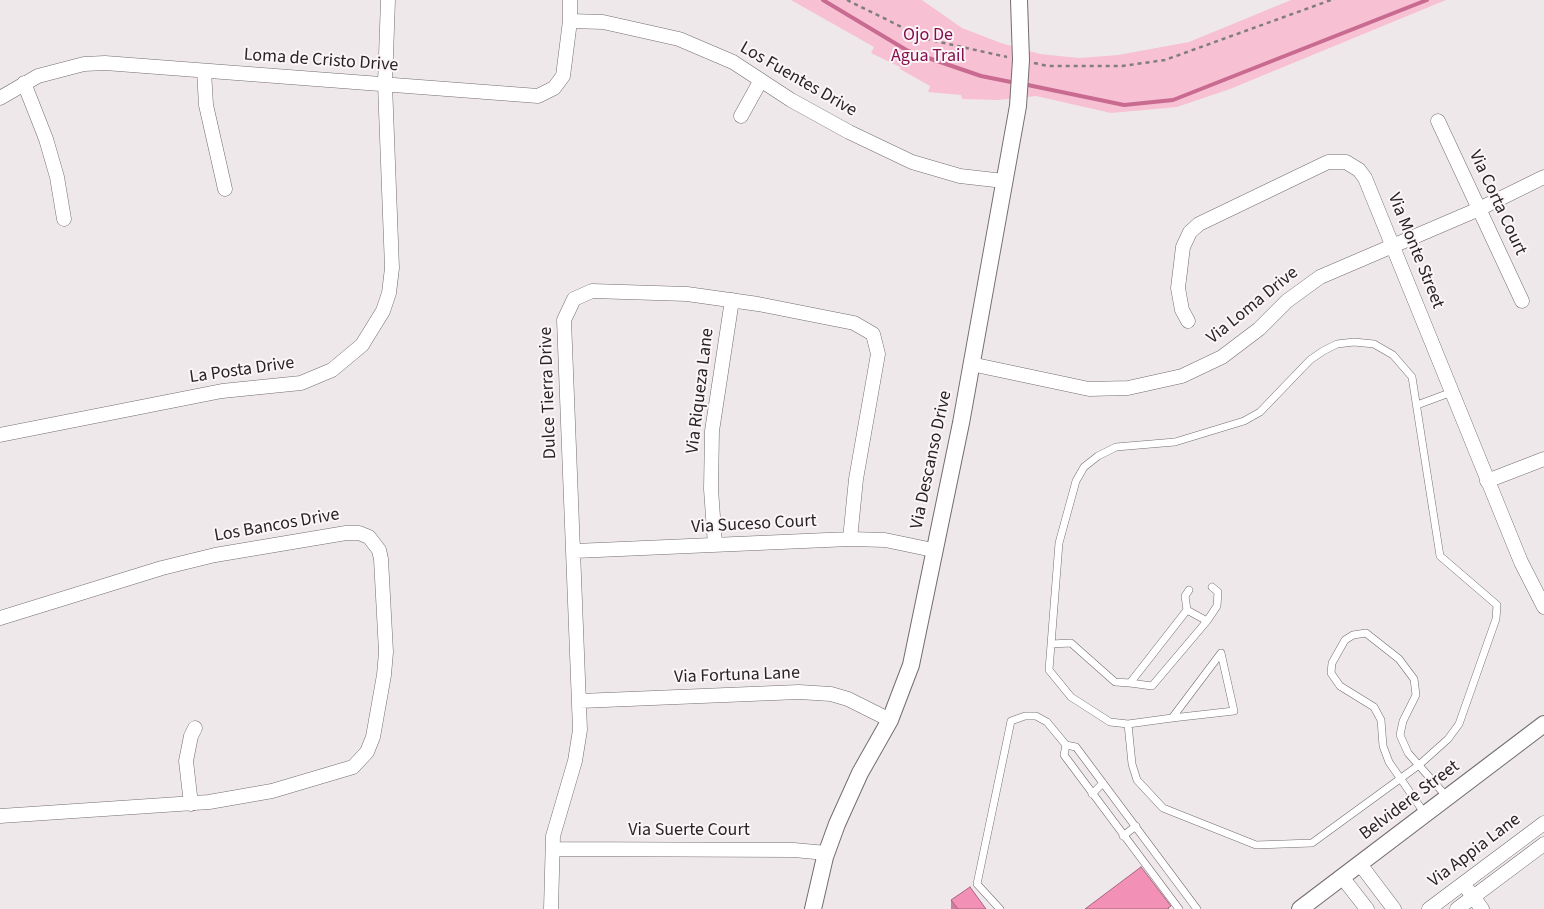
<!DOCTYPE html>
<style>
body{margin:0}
canvas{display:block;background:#efe8ea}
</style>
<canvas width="1544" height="909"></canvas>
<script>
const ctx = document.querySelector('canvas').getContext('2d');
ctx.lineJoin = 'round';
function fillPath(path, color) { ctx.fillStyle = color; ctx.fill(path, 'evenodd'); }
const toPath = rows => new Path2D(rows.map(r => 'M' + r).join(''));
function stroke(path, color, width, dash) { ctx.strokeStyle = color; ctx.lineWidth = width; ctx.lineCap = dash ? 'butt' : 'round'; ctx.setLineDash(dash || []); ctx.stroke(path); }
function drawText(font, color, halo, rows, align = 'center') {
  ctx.font = font + ' "Source Sans 3",sans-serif'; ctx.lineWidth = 4; ctx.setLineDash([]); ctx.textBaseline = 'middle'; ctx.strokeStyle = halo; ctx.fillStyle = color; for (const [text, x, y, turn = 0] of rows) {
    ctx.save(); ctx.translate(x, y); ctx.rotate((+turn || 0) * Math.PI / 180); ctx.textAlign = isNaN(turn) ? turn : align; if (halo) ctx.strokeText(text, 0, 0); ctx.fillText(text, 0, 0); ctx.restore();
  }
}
fillPath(toPath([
 [791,0,922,0,962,28,1001,43,1040,54,1079,58,1118,55,1189,42,1291,0,1446,0,1230,89,1177,107,1111,113,1036,96,998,100,962,99,961,95,928,92,930,86,900,69,900,67,871,53,874,47]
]), '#f7c1d3');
stroke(toPath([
 [823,0,908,51,981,76,1016,83],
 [1023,84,1124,105,1173,100,1427,0]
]), '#c96b90', 4);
const service = toPath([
 [1354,342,1374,344,1393,355,1412,377,1440,556,1497,605,1496,619,1459,724,1448,739,1419,765,1312,843,1256,845,1163,808,1137,780,1132,764,1128,724,1110,722,1071,697,1049,670,1059,543,1076,481,1084,467,1098,456,1116,447,1175,442,1244,421,1260,412,1310,360,1323,351,1337,344,1354,342],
 [1417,405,1452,392],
 [1187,610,1185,596,1189,590],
 [1207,621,1217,606,1218,592,1212,587],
 [1051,644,1071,643,1115,682,1130,683,1152,686,1207,621,1187,610,1130,683],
 [1128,724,1172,718,1234,711,1221,653,1172,718],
 [1066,745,1064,755,1179,909],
 [1092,794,1103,783],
 [1425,814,1389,762,1383,746,1381,720,1374,707,1340,686,1331,673,1332,663,1345,640,1353,635,1366,633,1399,659,1414,679,1416,695,1403,721,1400,735,1408,753,1447,797],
 [1123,836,1136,826],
 [1000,909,977,884,1011,721,1025,716,1036,716,1047,722,1066,745,1076,747,1197,909]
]);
const minor = toPath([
 [570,21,603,22,679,39,733,62,791,100,849,132,912,162,960,176,1004,181],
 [204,71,206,105,225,189],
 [24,83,46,139,57,177,64,219],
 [0,98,38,76,84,64,105,63,538,96,554,88,563,76,570,21,570,0],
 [741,116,761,80],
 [1438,121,1522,301],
 [1188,321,1182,310,1178,288,1183,247,1190,232,1199,224,1328,162,1346,162,1359,170,1365,178,1521,562,1544,607],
 [971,364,1089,389,1128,388,1182,376,1222,357,1259,329,1287,301,1320,277,1479,209,1544,177],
 [0,435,222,391,301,383,332,370,362,345,383,311,389,293,392,268,385,84,388,0],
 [1487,481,1544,459],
 [715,545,711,489,712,431,732,300],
 [575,551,850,539,885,540,933,550],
 [0,618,162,568,215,555,346,533,359,533,369,537,379,550,381,559,386,652,384,675,373,737,367,752,353,767,272,791,209,802,0,816],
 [580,701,799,692,831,694,848,699,890,720],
 [191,804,186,761,191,736,195,728],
 [553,849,794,850,826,853],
 [1360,864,1394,909],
 [1342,877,1367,909],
 [1468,890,1482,909],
 [551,909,553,836,575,761,580,730,564,320,574,299,592,291,687,294,758,304,854,323,873,334,878,354,856,479,850,539],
 [1429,909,1544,823],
 [1457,909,1544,844]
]);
const tertiary = toPath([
 [813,909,825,857,837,824,860,773,890,720,911,665,961,423,1018,106,1021,60,1019,0],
 [1300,909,1544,724]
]);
stroke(service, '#736d6f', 8);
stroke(minor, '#736d6f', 15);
stroke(tertiary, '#736d6f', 18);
stroke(toPath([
 [847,0,926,39,1007,57],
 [1034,63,1048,66,1122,66,1165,60,1331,0]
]), '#817d7e', 2.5, [4, 4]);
stroke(service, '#fff', 7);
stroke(minor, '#fff', 14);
stroke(tertiary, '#fff', 16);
fillPath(toPath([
 [951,900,986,909,951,909]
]), '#d07c9d');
const building = toPath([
 [1141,867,1171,906,1168,908,1169,909,1085,909,1141,867],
 [970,887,986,909,958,909,951,900,970,887]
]);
fillPath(building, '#f290b6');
stroke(building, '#a9657f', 1);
drawText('18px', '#840f4c', '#fcf5f7', [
 ["Ojo De",928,36],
 ["Agua Trail",928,57]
]);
drawText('18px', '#272425', '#fcf5f7', [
 ["Loma de Cristo Drive",321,61,4],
 ["Los Fuentes Drive",798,80,30],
 ["Via Corta Court",1497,203,65],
 ["Via Monte Street",1415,251,68],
 ["Via Loma Drive",1253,306,-39],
 ["La Posta Drive",242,371,-8],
 ["Via Riqueza Lane",701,391,-83],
 ["Dulce Tierra Drive",549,393,-92],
 ["Via Descanso Drive",932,460,-78],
 ["Via Suceso Court",754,525,-3],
 ["Los Bancos Drive",277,526,-10],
 ["Via Fortuna Lane",737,676,-2],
 ["Belvidere Street",1410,801,-37],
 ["Via Suerte Court",689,831],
 ["Via Appia Lane",1475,851,-37]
]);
</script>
